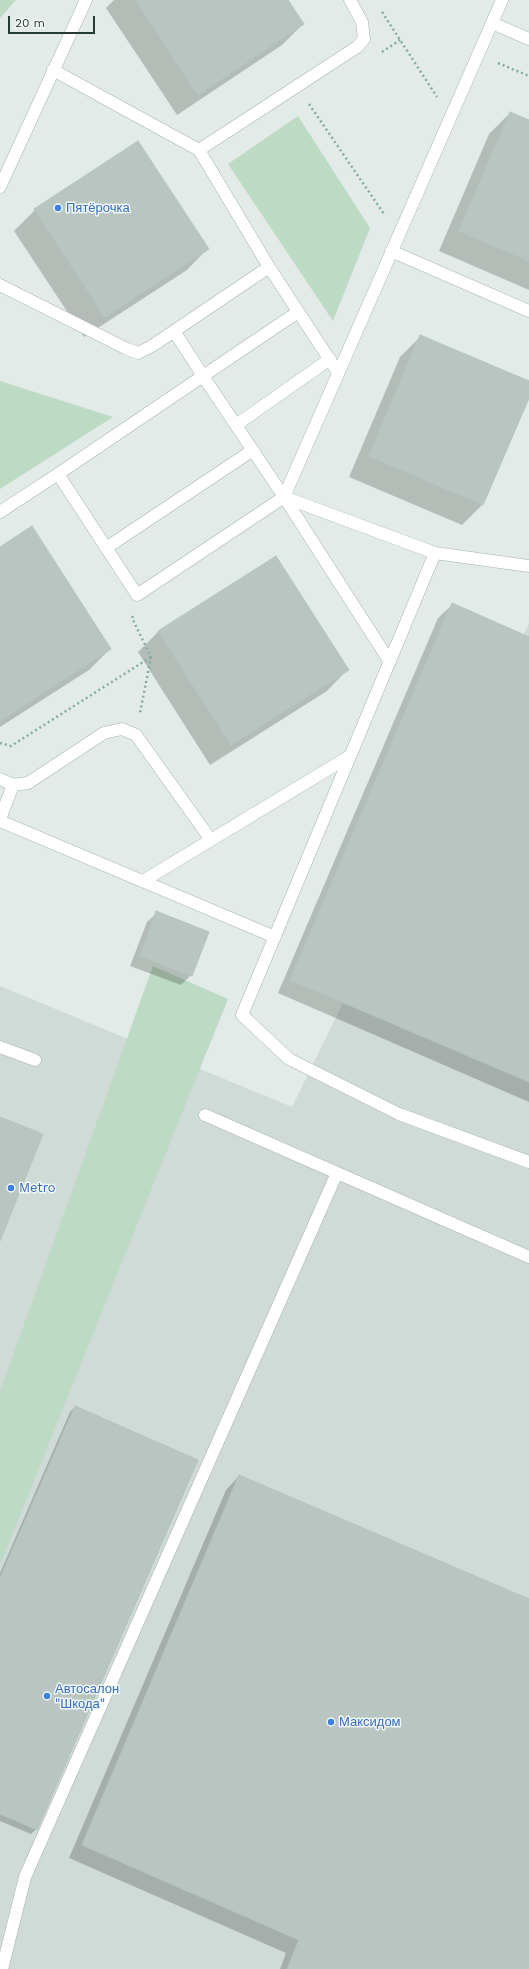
<!DOCTYPE html>
<meta charset="utf-8">
<style>
body{margin:0}
#map{position:relative;width:529px;height:1969px;overflow:hidden;background:#e2ebe7;font-family:"Work Sans",sans-serif}
canvas{display:block}
.scale{position:absolute;left:8px;top:16px;width:87px;height:18px;box-sizing:border-box;border:2px solid #243a34;border-top:0;padding-left:5px;font-size:12px;line-height:14px;white-space:nowrap;color:#243a34;-webkit-text-stroke:3px #f2f8f5;paint-order:stroke}
</style>
<div id="map">
<canvas width="529" height="1969"></canvas>
<div class="scale">20 m</div>
</div>
<script>
const ctx = document.querySelector('canvas').getContext('2d');
ctx.lineJoin = 'round';
function fillPath(path, color) { ctx.fillStyle = color; ctx.fill(path, 'evenodd'); }
const toPath = rows => new Path2D(rows.map(r => 'M' + r).join(''));
function stroke(path, color, width, dash) { ctx.strokeStyle = color; ctx.lineWidth = width; ctx.lineCap = dash ? 'butt' : 'round'; ctx.setLineDash(dash || []); ctx.stroke(path); }
function drawText(font, color, halo, rows, align = 'center') {
  ctx.font = font + ' "Work Sans",sans-serif'; ctx.lineWidth = 3; ctx.setLineDash([]); ctx.textBaseline = 'middle'; ctx.strokeStyle = halo; ctx.fillStyle = color; for (const [text, x, y, turn = 0] of rows) {
    ctx.save(); ctx.translate(x, y); ctx.rotate((+turn || 0) * Math.PI / 180); ctx.textAlign = isNaN(turn) ? turn : align; if (halo) ctx.strokeText(text, 0, 0); ctx.fillText(text, 0, 0); ctx.restore();
  }
}
fillPath(toPath([
 [529,623,529,1969,0,1969,0,986,292,1107]
]), '#d0dad6');
fillPath(toPath([
 [0,0,16,0,0,18],
 [298,116,370,228,333,321,228,164],
 [0,381,113,417,0,489],
 [153,966,228,999,0,1565,0,1391]
]), '#bddac5');
fillPath(toPath([
 [114,0,287,0,303,24,282,45,177,115,106,8],
 [510,113,529,121,529,290,439,251,489,134],
 [35,210,207,249,187,270,84,337,14,231],
 [421,336,529,382,529,395,482,505,462,525,349,477,400,357],
 [0,548,110,649,89,670,0,727],
 [452,605,529,638,529,1102,278,993,438,618],
 [159,631,347,670,327,691,210,765,138,652],
 [157,913,191,975,181,985,130,966,147,922],
 [75,1407,196,1460,36,1829,31,1834,0,1821,0,1573,70,1412],
 [239,1476,529,1601,529,1969,280,1969,286,1953,69,1858,226,1490]
]), '#0003');
const building = toPath([
 [135,0,288,0,304,24,198,95,135,0],
 [510,112,529,120,529,261,459,231,510,112],
 [138,141,209,249,105,317,34,209,138,141],
 [420,335,529,381,529,398,483,505,369,456,420,335],
 [32,526,111,649,0,721,0,547,32,526],
 [276,556,349,670,231,745,158,631,276,556],
 [452,603,529,637,529,1082,290,980,452,603],
 [156,911,209,932,192,976,140,956,156,911],
 [0,1117,43,1134,0,1241,0,1117],
 [75,1406,198,1460,37,1830,0,1814,0,1578,75,1406],
 [239,1475,529,1599,529,1969,287,1969,299,1940,82,1845,239,1475]
]);
fillPath(building, '#b8c5c0');
stroke(building, '#b5c4be', 1);
const minor = toPath([
 [492,23,529,39],
 [53,70,199,150,357,47,364,39,362,22,350,0],
 [0,187,86,0],
 [391,251,529,311],
 [269,267,337,371],
 [0,285,127,349,138,353,152,346,269,267,199,150],
 [236,425,330,359],
 [58,474,203,376,174,331],
 [284,497,203,376,298,312],
 [0,512,58,474,137,595,284,497,502,0],
 [106,548,253,450],
 [435,553,242,1015,289,1059,399,1114,529,1162],
 [390,662,284,497,435,553,529,566],
 [0,779,13,785,28,783,104,733,122,729,136,735,211,840],
 [0,819,13,785],
 [0,821,275,937],
 [143,881,350,756],
 [0,1047,35,1060],
 [205,1115,529,1257],
 [2,1969,25,1877,337,1173]
]);
stroke(minor, '#a5b2ae', 13);
stroke(toPath([
 [382,12,437,97],
 [382,52,400,40],
 [498,63,529,76],
 [309,104,384,214],
 [133,616,132,618,151,657,140,713],
 [0,743,11,746,151,657]
]), '#86ab9f', 2.5, [2, 3]);
stroke(minor, '#fff', 12);
for (const [x, y, r, color] of [
 [58,208,4,"#3f7fe0"],
 [11,1188,4,"#3f7fe0"],
 [47,1696,4,"#3f7fe0"],
 [331,1722,4,"#3f7fe0"]
]) { const dot = new Path2D(); dot.arc(x, y, r, 0, 2 * Math.PI); ctx.fillStyle = color; ctx.fill(dot); stroke(dot, '#f2f8f5', 1.5); }
drawText('13px', '#366cbe', '#f2f8f5', [
 ["Пятёрочка",66,208],
 ["Metro",19,1188],
 ["Автосалон",55,1689],
 ["\"Шкода\"",55,1704],
 ["Максидом",339,1722]
], 'left');
</script>
